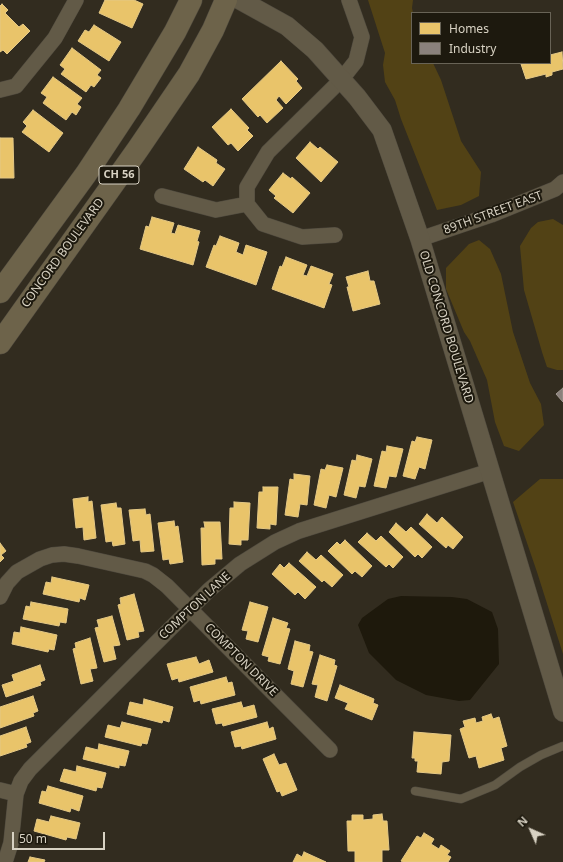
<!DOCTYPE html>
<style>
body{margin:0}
#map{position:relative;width:563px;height:862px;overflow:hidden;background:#322c1f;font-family:"Noto Sans",sans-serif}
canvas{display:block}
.legend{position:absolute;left:411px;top:12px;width:140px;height:52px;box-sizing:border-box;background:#1d190e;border:1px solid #686356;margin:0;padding:5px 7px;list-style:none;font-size:12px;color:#d8d2c3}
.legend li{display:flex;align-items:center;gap:8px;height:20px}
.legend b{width:20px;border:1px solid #686356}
.north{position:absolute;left:511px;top:810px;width:40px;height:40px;-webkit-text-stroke:3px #1d190e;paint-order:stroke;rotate:315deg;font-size:11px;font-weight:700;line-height:16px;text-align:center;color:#d8d2c3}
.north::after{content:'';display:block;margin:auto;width:14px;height:18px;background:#d8d2c3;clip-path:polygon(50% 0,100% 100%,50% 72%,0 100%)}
.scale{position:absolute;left:12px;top:832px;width:93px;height:18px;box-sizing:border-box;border:2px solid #d8d2c3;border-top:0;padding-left:5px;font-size:12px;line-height:14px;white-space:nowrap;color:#d8d2c3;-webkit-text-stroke:3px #1d190e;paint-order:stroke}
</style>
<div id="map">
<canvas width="563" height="862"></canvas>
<ul class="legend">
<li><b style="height:11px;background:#e9c46a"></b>Homes</li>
<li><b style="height:11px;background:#8a817c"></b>Industry</li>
</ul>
<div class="north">N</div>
<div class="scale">50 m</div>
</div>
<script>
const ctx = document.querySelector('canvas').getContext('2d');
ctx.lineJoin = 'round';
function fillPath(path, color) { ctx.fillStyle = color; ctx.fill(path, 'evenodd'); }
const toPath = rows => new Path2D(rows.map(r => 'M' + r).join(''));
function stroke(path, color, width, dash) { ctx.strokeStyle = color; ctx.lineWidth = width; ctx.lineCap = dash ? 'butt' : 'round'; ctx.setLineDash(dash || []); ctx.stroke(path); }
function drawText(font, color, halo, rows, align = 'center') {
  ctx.font = font + ' "Noto Sans",sans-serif'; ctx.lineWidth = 4; ctx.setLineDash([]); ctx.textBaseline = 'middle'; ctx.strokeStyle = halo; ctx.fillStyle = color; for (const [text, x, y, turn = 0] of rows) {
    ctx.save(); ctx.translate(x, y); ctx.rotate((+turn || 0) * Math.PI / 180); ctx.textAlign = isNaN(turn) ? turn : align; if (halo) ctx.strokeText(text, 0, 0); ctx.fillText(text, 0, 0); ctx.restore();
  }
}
fillPath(toPath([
 [368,0,413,0,412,8,413,13,412,13,412,63,433,63,441,80,461,141,481,172,479,196,461,205,437,210,401,119,395,100,385,82,383,65,385,53],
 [553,219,563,225,563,370,557,370,547,367,542,352,524,290,520,246,531,228,538,222],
 [479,240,490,249,501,274,513,332,530,383,541,404,544,425,519,451,504,446,495,422,487,380,470,341,464,332,446,289,446,268,469,244],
 [540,479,563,479,563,654,537,572,513,502]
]), '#524215');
fillPath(toPath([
 [401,596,452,597,467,599,492,612,498,629,499,664,470,700,459,701,426,695,396,680,369,653,358,625,362,618,388,599]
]), '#1e190c');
const homes = toPath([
 [105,0,134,0,143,4,132,28,99,13,105,0],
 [2,4,8,10,5,13,19,27,23,24,30,31,7,54,3,50,0,52,0,6,2,4],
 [94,25,121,42,109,61,78,41,85,30,89,32,94,25],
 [72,48,101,70,97,75,101,78,94,87,91,85,86,92,61,74,65,69,60,65,72,48],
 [562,52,563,69,552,72,552,75,546,77,546,74,526,79,521,64,550,63,550,55,562,52],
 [281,61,298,79,296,81,302,88,286,104,279,96,276,100,283,108,267,123,260,115,258,117,242,99,281,61],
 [53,77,82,98,77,104,81,107,76,115,72,112,66,120,43,103,47,97,41,93,53,77],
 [231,109,249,128,247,130,253,136,238,151,231,143,228,145,212,127,231,109],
 [33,110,63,133,49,152,22,132,27,126,23,122,33,110],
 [0,138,13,138,14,178,0,178,0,138],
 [310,142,318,149,320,147,338,162,321,182,296,158,310,142],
 [198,147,217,160,216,163,225,169,213,186,205,180,203,182,184,169,198,147],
 [283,173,291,179,292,177,310,193,293,213,274,198,276,196,269,190,283,173],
 [152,217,174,223,171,233,175,234,178,225,200,231,197,241,199,242,193,265,140,249,146,226,149,227,152,217],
 [220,236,239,243,236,252,243,255,246,245,267,252,256,285,206,267,214,245,216,246,220,236],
 [286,257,307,265,303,275,307,276,311,266,333,274,329,284,332,285,324,308,272,289,280,266,282,267,286,257],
 [368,271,370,281,374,281,380,304,353,311,347,287,349,287,346,277,368,271],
 [417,437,432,440,425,469,419,467,415,479,403,476,412,441,415,442,417,437],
 [387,446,403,449,396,477,389,476,386,488,374,486,382,451,386,452,387,446],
 [357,455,372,459,365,487,359,486,356,498,344,495,352,460,356,461,357,455],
 [327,465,343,468,336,497,329,495,326,508,314,505,321,469,325,470,327,465],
 [294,474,310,476,307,505,300,504,298,517,285,515,290,479,294,480,294,474],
 [263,487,278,487,276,525,270,524,270,529,257,528,259,492,263,492,263,487],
 [88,497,88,502,92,501,96,538,84,540,83,527,76,528,73,499,88,497],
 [234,502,250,503,248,540,241,540,241,545,229,544,230,508,234,508,234,502],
 [116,503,117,508,121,508,125,544,113,546,112,541,106,542,101,505,116,503],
 [145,509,146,515,150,514,154,551,141,552,140,540,133,541,129,510,145,509],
 [427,514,437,523,442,517,463,537,453,549,448,545,446,548,419,524,427,514],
 [174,521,175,527,178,526,183,562,170,564,169,559,163,560,158,523,174,521],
 [204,522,220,522,222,559,215,559,215,564,202,565,201,528,205,528,204,522],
 [396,523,406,532,411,527,432,547,422,558,418,554,415,557,389,532,396,523],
 [367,533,376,541,381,536,403,557,393,568,389,564,386,567,358,542,367,533],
 [345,540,372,566,362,577,355,571,352,574,328,551,337,542,340,545,345,540],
 [0,543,6,551,1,555,4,558,0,562,0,543],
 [307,552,316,560,321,555,343,575,332,587,324,580,322,582,299,561,307,552],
 [289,563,316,587,305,599,298,592,295,595,272,574,280,564,284,568,289,563],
 [52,577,89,585,85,600,80,598,79,602,43,594,46,582,51,583,52,577],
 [134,594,144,631,138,632,139,637,127,640,118,605,121,604,120,598,134,594],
 [31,602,68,609,66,623,60,622,59,626,23,619,26,606,30,607,31,602],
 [250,602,268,607,258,642,246,639,248,631,242,630,250,602],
 [112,616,120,645,113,646,116,659,104,662,95,628,99,627,97,620,112,616],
 [273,618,288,623,286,628,290,629,280,664,268,661,269,657,262,655,273,618],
 [21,627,57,635,54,650,49,649,48,652,12,644,14,632,20,633,21,627],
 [90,638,97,668,90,669,93,681,81,684,73,649,76,648,75,643,90,638],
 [295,641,310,645,309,651,313,652,303,687,291,684,294,671,288,669,295,641],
 [320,655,335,660,334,665,337,666,327,701,315,697,318,685,312,684,320,655],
 [196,657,199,664,209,660,213,672,179,682,178,678,172,680,167,664,196,657],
 [40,665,45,680,40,682,41,685,6,697,2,685,14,681,12,675,40,665],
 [226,677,228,683,232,682,235,695,201,704,200,700,194,702,190,687,226,677],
 [340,685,374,699,373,703,378,705,372,720,345,709,348,703,335,698,340,685],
 [33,696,38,711,33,713,34,716,0,728,0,707,33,696],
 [144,699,173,707,169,722,163,720,162,723,127,714,130,702,143,705,144,699],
 [241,702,243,708,254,705,257,717,223,726,222,723,216,724,212,709,241,702],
 [491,714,493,719,499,717,507,746,501,748,504,760,479,768,476,756,469,758,460,729,465,727,463,721,475,718,476,723,483,721,482,717,491,714],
 [122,722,151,729,147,744,142,743,141,746,105,737,108,725,120,728,122,722],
 [267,722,269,729,273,727,276,739,242,749,241,746,235,747,231,732,267,722],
 [26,727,31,742,26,744,27,747,0,756,0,736,26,727],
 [414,732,451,735,449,761,442,762,441,774,417,772,418,761,415,761,415,758,412,758,414,732],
 [99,744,129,751,125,766,119,765,119,768,83,759,86,747,98,750,99,744],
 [274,754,279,765,286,763,297,790,282,796,280,791,277,792,263,759,274,754],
 [77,766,106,773,102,788,97,787,96,791,60,781,64,769,76,772,77,766],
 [48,786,83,796,79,811,71,808,70,812,39,803,42,791,46,792,48,786],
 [382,814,383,821,387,821,389,850,382,850,382,862,355,862,355,851,348,851,347,821,352,821,352,815,363,815,363,820,373,819,373,815,382,814],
 [51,816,80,823,76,839,67,837,66,840,34,831,37,819,49,822,51,816],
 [424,833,434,839,431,844,439,849,441,845,450,851,447,855,451,857,448,862,403,862,401,861,417,836,421,838,424,833],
 [304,852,326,862,293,862,297,854,302,857,304,852],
 [30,857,45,860,44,862,28,862,30,857]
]);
fillPath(homes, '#e9c46a');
stroke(homes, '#e4c885', 1);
const industry = toPath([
 [563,388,563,402,556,394,563,388]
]);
fillPath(industry, '#8a817c');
stroke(industry, '#a19991', 1);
const service = toPath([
 [415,791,461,799,495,785,520,767,541,755,563,746]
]);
const minor = toPath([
 [0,90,16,86,55,38,76,0],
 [162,196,216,210,247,204],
 [335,235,302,237,263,224,247,204,247,187,268,152,341,80,356,61,362,37,349,0],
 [420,239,491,215,555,189,563,182],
 [0,597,7,583,17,572,40,559,52,555,64,554,78,556,145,571,153,575,167,586,330,750],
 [0,790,16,794],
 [5,862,11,843,16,794,21,781,30,769,209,590,240,564,275,542,299,531,490,471]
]);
const tertiary = toPath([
 [240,0,287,26,315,50,357,97,382,130,420,239,563,712]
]);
const primary = toPath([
 [0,292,86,174,129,109,175,32,191,0],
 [0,343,138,149,189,74,213,30,226,0]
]);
stroke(service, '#4e493e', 9);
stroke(minor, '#4e493e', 16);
stroke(tertiary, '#4e493e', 20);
stroke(primary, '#4e493e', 23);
stroke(service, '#625a47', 8);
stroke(minor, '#625a47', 15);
stroke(tertiary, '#625a47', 19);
stroke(primary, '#6d634a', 22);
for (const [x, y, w] of [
 [119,175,40]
]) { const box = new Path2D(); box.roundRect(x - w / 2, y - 9, w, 18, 3); ctx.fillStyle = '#1d190e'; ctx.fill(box); stroke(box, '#d8d2c3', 1); }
drawText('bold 11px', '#d8d2c3', null, [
 ["CH 56",119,175]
]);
drawText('12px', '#d8d2c3', '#1d190e', [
 ["89TH STREET EAST",493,213,-20],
 ["CONCORD BOULEVARD",63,253,-54],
 ["OLD CONCORD BOULEVARD",446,327,73],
 ["COMPTON LANE",195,606,-43],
 ["COMPTON DRIVE",241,660,45]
]);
</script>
